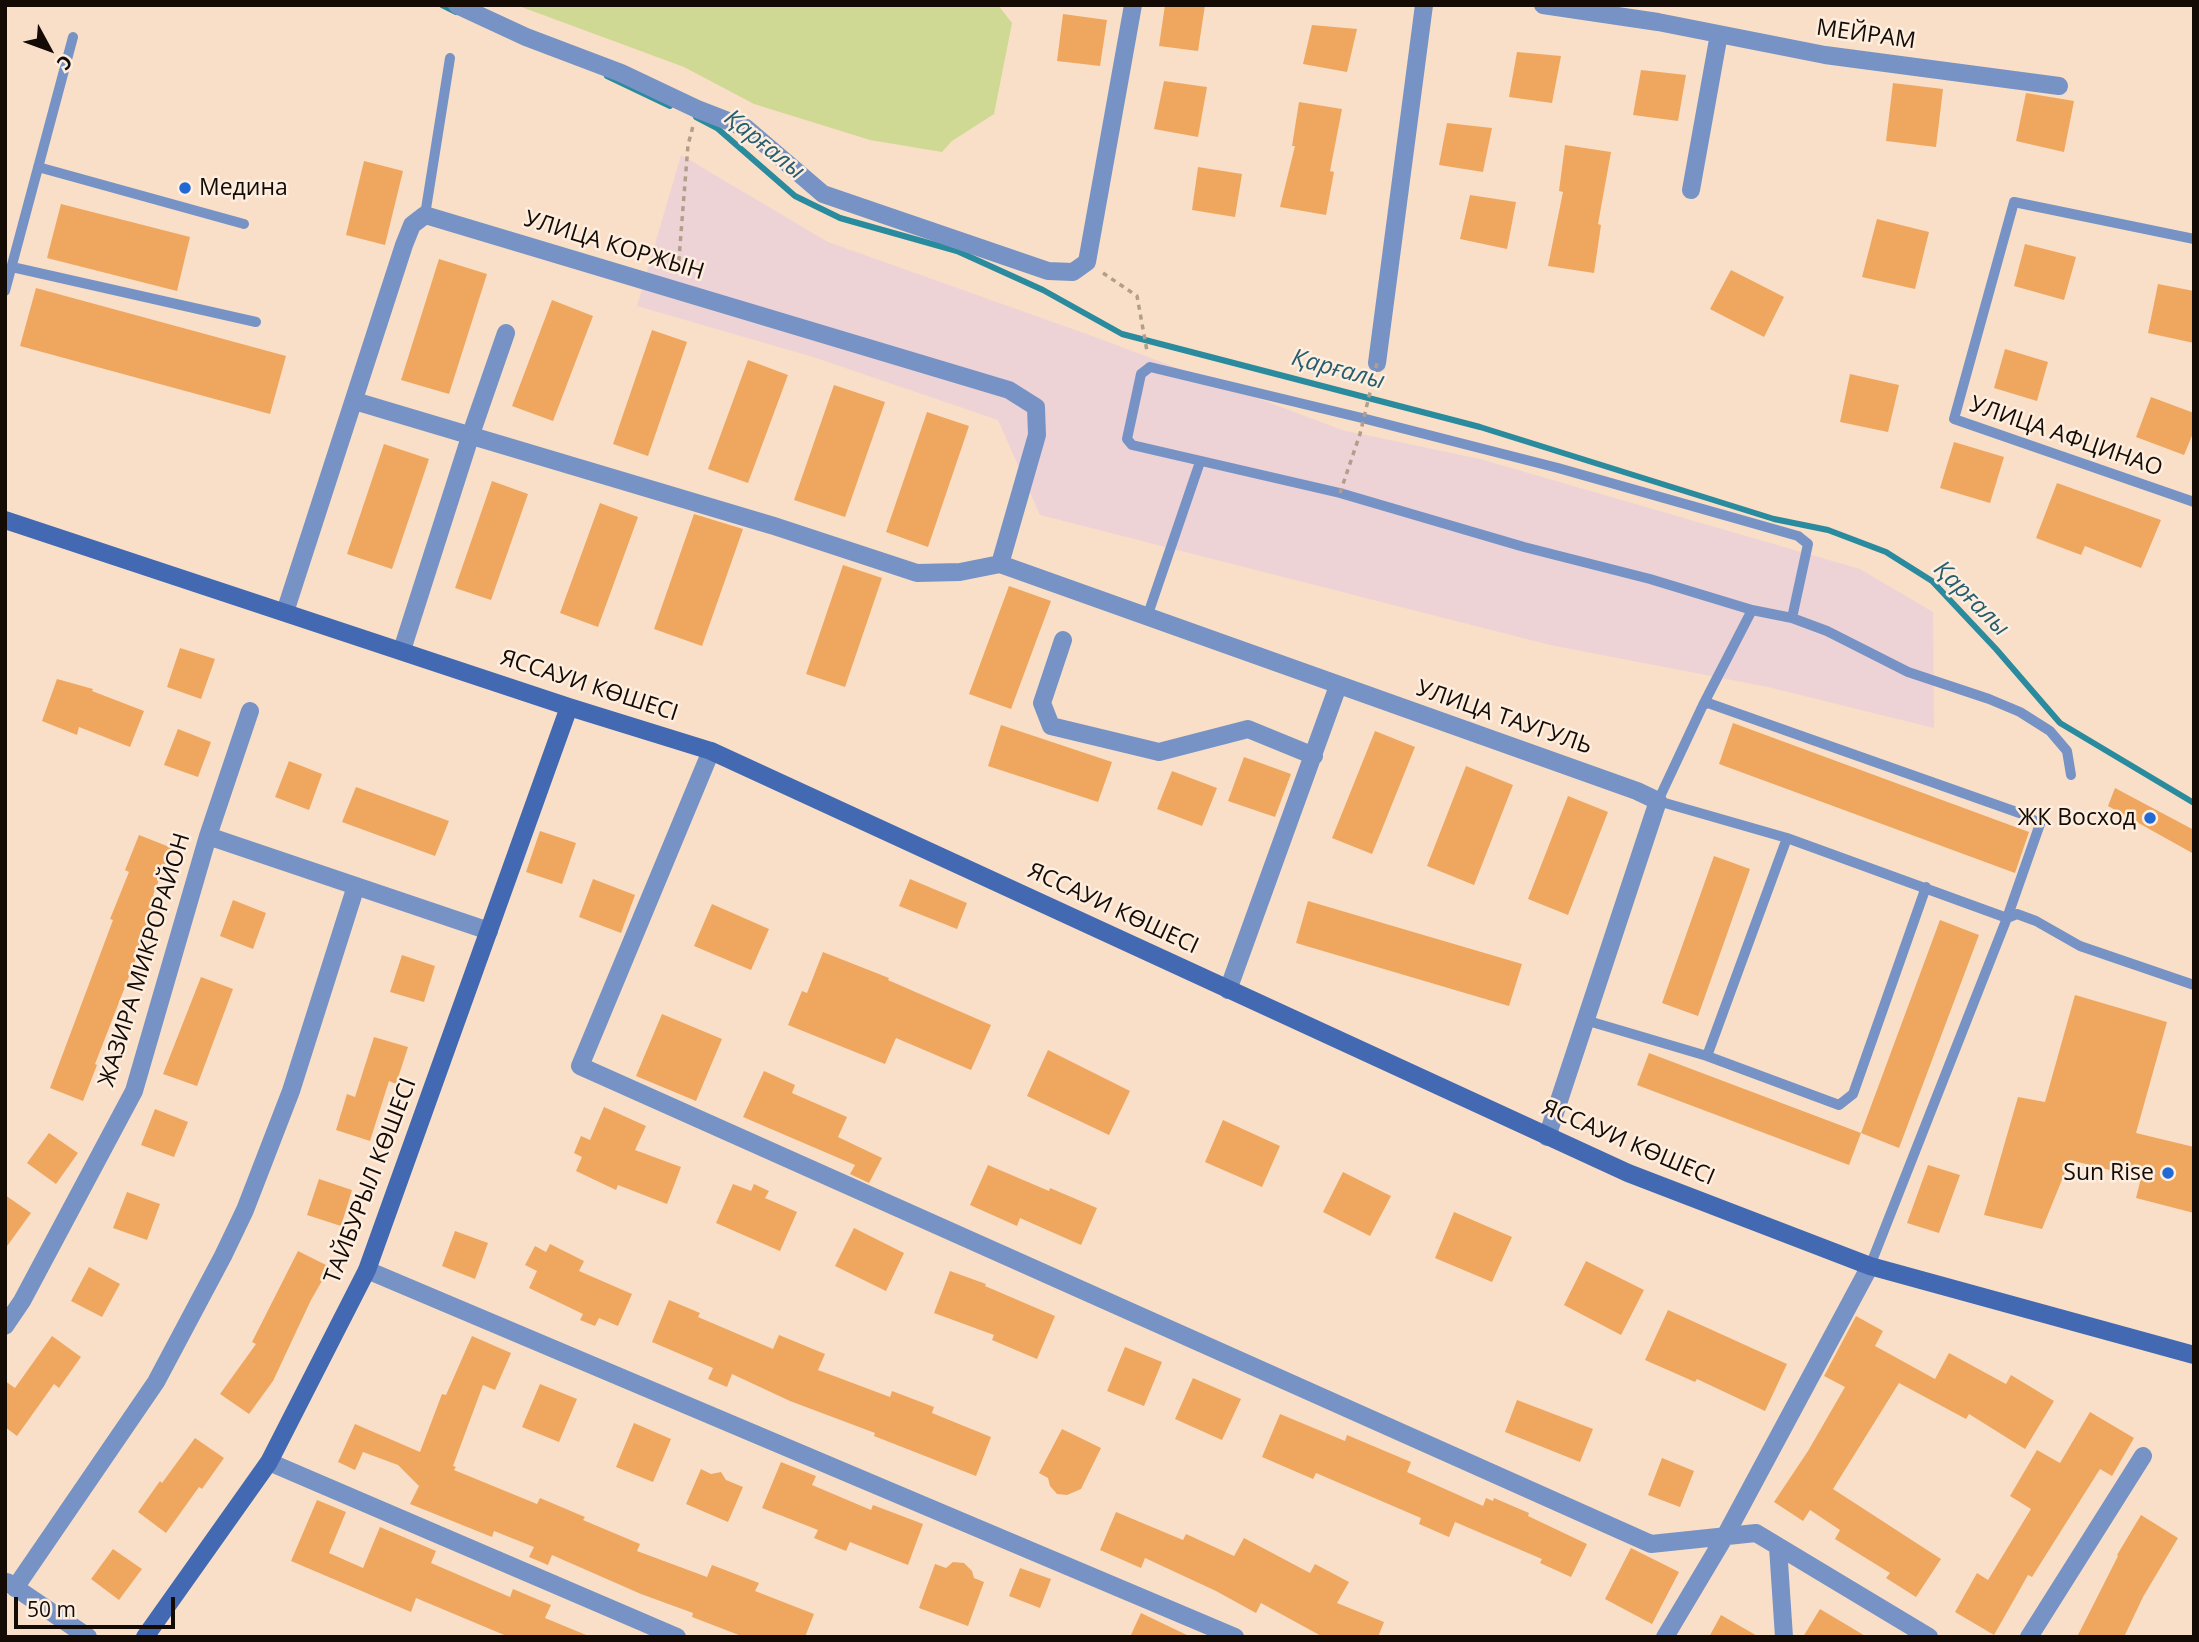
<!DOCTYPE html>
<meta charset="utf-8">
<style>
body{margin:0}
#map{position:relative;width:2199px;height:1642px;overflow:hidden;background:#f9dfc7;font-family:"Open Sans",sans-serif}
canvas{display:block}
.frame{position:absolute;inset:0;border:7px solid #140b04;pointer-events:none}
.north{position:absolute;left:14px;top:14px;width:70px;height:70px;-webkit-text-stroke:5px #feeee0;paint-order:stroke;rotate:131deg;font-size:19px;font-weight:700;line-height:28px;text-align:center;color:#140b04}
.north::after{content:'';display:block;margin:auto;width:24px;height:32px;background:#140b04;clip-path:polygon(50% 0,100% 100%,50% 72%,0 100%)}
.scale{position:absolute;left:14px;top:1597px;width:161px;height:32px;box-sizing:border-box;border:4px solid #140b04;border-top:0;padding-left:9px;font-size:21px;line-height:24px;white-space:nowrap;color:#140b04;-webkit-text-stroke:5px #feeee0;paint-order:stroke}
</style>
<div id="map">
<canvas width="2199" height="1642"></canvas>
<div class="frame"></div>
<div class="north">С</div>
<div class="scale">50 m</div>
</div>
<script>
const ctx = document.querySelector('canvas').getContext('2d');
ctx.lineJoin = 'round';
function fillPath(path, color) { ctx.fillStyle = color; ctx.fill(path, 'evenodd'); }
const toPath = rows => new Path2D(rows.map(r => 'M' + r).join(''));
function stroke(path, color, width, dash) { ctx.strokeStyle = color; ctx.lineWidth = width; ctx.lineCap = dash ? 'butt' : 'round'; ctx.setLineDash(dash || []); ctx.stroke(path); }
function drawText(font, color, halo, rows, align = 'center') {
  ctx.font = font + ' "Open Sans",sans-serif'; ctx.lineWidth = 5; ctx.setLineDash([]); ctx.textBaseline = 'middle'; ctx.strokeStyle = halo; ctx.fillStyle = color; for (const [text, x, y, turn = 0] of rows) {
    ctx.save(); ctx.translate(x, y); ctx.rotate((+turn || 0) * Math.PI / 180); ctx.textAlign = isNaN(turn) ? turn : align; if (halo) ctx.strokeText(text, 0, 0); ctx.fillText(text, 0, 0); ctx.restore();
  }
}
fillPath(toPath([
 [681,155,828,242,1095,337,1342,430,1480,459,1860,569,1933,612,1934,728,1768,687,1550,645,1040,515,998,420,813,357,637,306]
]), '#edd3d6');
fillPath(toPath([
 [516,5,998,5,1012,23,994,114,952,141,942,152,870,140,754,104,684,67]
]), '#d0d994');
stroke(toPath([
 [442,5,456,12],
 [607,76,670,106],
 [696,117,717,128,795,196,840,218,957,251,1043,290,1122,334,1480,427,1774,519,1828,530,1886,552,1932,581,1996,649,2060,723,2194,803]
]), '#2a8a9e', 6);
fillPath(toPath([
 [1165,5,1205,5,1198,51,1159,46],
 [1063,14,1107,20,1100,66,1057,61],
 [1312,25,1357,29,1347,72,1303,64],
 [1517,52,1561,56,1552,103,1509,97],
 [1641,70,1686,75,1678,121,1633,115],
 [1164,81,1207,87,1198,137,1154,129],
 [1893,83,1943,89,1936,147,1886,141],
 [2026,93,2074,101,2064,152,2016,141],
 [1299,102,1342,109,1330,171,1334,172,1326,215,1280,207,1295,146,1292,146],
 [1447,123,1492,128,1483,172,1439,165],
 [1565,145,1611,152,1598,224,1601,225,1594,273,1548,266,1563,192,1559,191],
 [364,161,403,171,385,245,346,235],
 [1198,167,1242,174,1235,217,1192,210],
 [1470,195,1516,202,1507,249,1460,239],
 [61,204,190,237,177,291,47,258],
 [1877,219,1929,232,1915,289,1862,277],
 [2025,244,2076,257,2064,300,2014,286],
 [439,259,487,274,449,394,401,380],
 [1731,270,1784,297,1764,337,1710,309],
 [2158,284,2194,291,2194,343,2148,333],
 [36,288,286,356,270,414,20,346],
 [552,300,593,316,553,421,512,406],
 [652,330,687,342,648,456,613,444],
 [2005,349,2048,362,2037,401,1994,388],
 [748,360,788,375,748,483,708,469],
 [1850,374,1899,385,1888,432,1840,422],
 [834,385,885,402,845,517,794,500],
 [2151,397,2194,413,2194,431,2184,455,2136,437],
 [927,412,969,426,928,547,886,532],
 [1954,442,2004,457,1990,503,1940,488],
 [384,444,429,459,392,569,347,554],
 [492,481,528,494,491,600,455,588],
 [2057,483,2161,520,2141,568,2085,546,2081,555,2036,538],
 [600,503,638,517,598,627,560,613],
 [694,514,743,529,702,646,654,629],
 [843,565,882,578,845,687,806,674],
 [1009,586,1051,601,1011,709,969,694],
 [180,648,215,659,201,699,167,687],
 [57,679,93,689,92,691,144,711,130,747,79,727,77,735,42,721],
 [1733,723,2029,832,2015,873,1719,764],
 [1001,725,1112,762,1098,802,988,766],
 [178,729,211,742,198,777,164,765],
 [1375,731,1415,747,1372,854,1332,838],
 [1244,757,1291,774,1275,817,1228,801],
 [289,761,322,774,309,810,275,797],
 [1466,766,1513,785,1474,885,1427,866],
 [1172,771,1217,788,1202,826,1157,809],
 [356,787,449,821,435,856,342,822],
 [2115,788,2194,830,2194,854,2108,806],
 [1568,796,1608,812,1568,915,1528,899],
 [540,831,576,843,562,884,526,872],
 [139,835,172,848,153,895,157,897,135,955,137,956,95,1064,97,1065,83,1101,50,1088,113,920,110,919,129,872,125,870],
 [1714,856,1750,869,1698,1016,1662,1003],
 [593,879,635,895,621,933,579,917],
 [910,879,967,903,957,929,899,906],
 [233,900,266,913,253,949,220,936],
 [1308,901,1522,964,1509,1006,1296,943],
 [712,904,769,929,751,970,694,946],
 [1940,920,1979,935,1899,1148,1861,1133],
 [823,952,889,978,888,980,991,1025,971,1070,896,1038,885,1064,788,1025,802,991,807,993],
 [402,955,435,966,424,1002,390,992],
 [201,977,233,989,197,1086,163,1074],
 [2075,995,2167,1022,2136,1133,2194,1147,2194,1213,2136,1198,2141,1178,2070,1160,2042,1229,1984,1215,2018,1097,2045,1102],
 [662,1014,722,1039,696,1101,636,1076],
 [374,1037,408,1047,396,1084,389,1081,370,1141,336,1130,347,1094,355,1097],
 [1048,1050,1130,1091,1109,1135,1027,1096],
 [1649,1053,1861,1133,1849,1165,1637,1085],
 [764,1071,795,1085,792,1093,847,1117,838,1137,882,1158,869,1183,850,1174,855,1165,743,1117],
 [604,1107,646,1126,635,1150,681,1167,667,1204,618,1185,616,1190,576,1171,582,1157,574,1153,581,1136,590,1140],
 [155,1109,188,1122,174,1157,141,1145],
 [1223,1120,1280,1146,1262,1187,1205,1162],
 [49,1133,78,1153,56,1184,27,1163],
 [988,1165,1049,1191,1050,1188,1097,1208,1081,1245,1020,1218,1017,1226,970,1205],
 [1928,1165,1960,1175,1939,1233,1907,1223],
 [1343,1172,1391,1196,1370,1236,1323,1212],
 [319,1179,352,1190,341,1226,307,1215],
 [733,1184,751,1191,754,1184,769,1191,765,1198,797,1212,780,1251,716,1223],
 [127,1192,160,1204,147,1240,113,1228],
 [5,1195,31,1213,5,1249],
 [1454,1212,1512,1237,1492,1282,1435,1258],
 [854,1228,904,1253,886,1291,835,1266],
 [455,1231,488,1243,475,1279,442,1266],
 [550,1244,584,1261,579,1271,632,1294,618,1326,599,1318,595,1326,580,1320,583,1314,529,1288,537,1271,525,1265,535,1246,546,1252],
 [298,1251,330,1267,311,1300,273,1381,249,1414,220,1394,256,1344,252,1342],
 [1586,1261,1644,1290,1621,1335,1564,1305],
 [89,1267,120,1284,102,1317,71,1301],
 [950,1271,986,1284,985,1286,1055,1316,1037,1359,992,1340,994,1335,934,1313],
 [669,1300,700,1313,698,1317,773,1349,779,1335,825,1354,818,1370,890,1397,892,1391,934,1407,932,1413,991,1437,976,1476,874,1436,875,1433,790,1401,732,1374,727,1387,708,1379,713,1368,652,1342],
 [1668,1310,1787,1364,1765,1411,1697,1379,1695,1382,1645,1360],
 [1856,1316,1883,1331,1875,1346,1935,1379,1949,1353,2006,1384,2011,1375,2054,1401,2025,1449,1969,1414,1966,1419,1899,1383,1833,1489,1941,1559,1916,1597,1886,1578,1890,1573,1835,1539,1840,1530,1810,1510,1803,1521,1774,1502,1808,1451,1845,1387,1824,1376],
 [52,1336,81,1357,59,1388,54,1384,17,1436,5,1427,5,1381,15,1388],
 [472,1336,511,1353,495,1390,483,1385,453,1466,456,1467,454,1470,537,1504,540,1498,585,1517,583,1520,640,1544,637,1551,707,1577,712,1565,759,1583,755,1591,814,1614,805,1637,744,1637,692,1617,693,1613,641,1594,552,1555,548,1565,529,1557,534,1547,494,1531,492,1537,410,1504,419,1486,398,1465,363,1452,355,1470,338,1462,355,1424,420,1452,442,1394,446,1395],
 [1125,1347,1162,1362,1144,1406,1107,1391],
 [1193,1378,1241,1399,1222,1440,1175,1419],
 [540,1384,577,1399,559,1442,522,1427],
 [1517,1400,1593,1429,1580,1462,1505,1432],
 [2090,1412,2134,1438,2112,1476,2100,1469,2032,1577,2028,1575,1994,1635,1955,1612,1977,1573,1988,1580,2031,1509,2010,1496,2037,1450,2060,1463],
 [1280,1414,1345,1441,1347,1435,1411,1462,1407,1472,1483,1506,1486,1498,1493,1501,1494,1498,1529,1513,1528,1516,1587,1544,1571,1577,1540,1563,1542,1559,1455,1522,1449,1537,1419,1524,1421,1518,1316,1473,1313,1479,1262,1457],
 [634,1423,671,1439,653,1482,616,1467],
 [1062,1429,1101,1448,1081,1489,1067,1495,1057,1494,1050,1486,1048,1478,1039,1473],
 [195,1438,224,1458,202,1489,199,1487,166,1533,138,1512,160,1481,162,1483],
 [1662,1458,1694,1471,1680,1507,1648,1495],
 [781,1462,816,1476,812,1485,871,1510,873,1505,923,1524,908,1565,850,1542,846,1551,814,1538,818,1530,762,1508],
 [701,1469,711,1474,721,1472,726,1480,743,1487,728,1522,686,1504],
 [317,1500,346,1512,329,1553,363,1568,380,1527,436,1551,431,1563,510,1597,513,1589,551,1605,545,1618,591,1637,509,1637,416,1598,411,1612,291,1561],
 [1116,1512,1183,1540,1186,1534,1234,1556,1244,1538,1310,1573,1315,1564,1349,1582,1337,1603,1384,1622,1378,1637,1323,1637,1261,1603,1256,1613,1216,1591,1145,1558,1141,1568,1100,1550],
 [2141,1515,2178,1538,2143,1597,2124,1637,2077,1637,2118,1556,2117,1555],
 [1631,1548,1679,1572,1652,1624,1605,1599],
 [113,1549,142,1569,119,1600,91,1579],
 [953,1562,964,1563,972,1571,974,1578,984,1582,968,1626,919,1608,935,1564,946,1568],
 [1020,1568,1051,1579,1040,1608,1009,1596],
 [1820,1609,1867,1637,1803,1637],
 [1141,1613,1191,1637,1130,1637],
 [1721,1615,1759,1637,1709,1637]
]), '#efa75f');
stroke(toPath([
 [678,271,688,145,693,126],
 [1103,273,1137,296,1147,351]
]), '#b39e8c', 3.5, [5, 5]);
stroke(toPath([
 [38,167,244,224],
 [425,215,450,58],
 [2194,239,2014,202,1954,419,2194,502],
 [12,267,256,322],
 [5,291,73,37],
 [1147,617,1200,462],
 [1792,618,1808,544,1798,536,1558,468,1362,418,1150,367,1141,374,1127,439,1132,445,1340,493,1524,547,1650,579,1752,610,1792,618,1827,631,1908,672,1989,699,2020,712,2050,731,2067,751,2071,775],
 [1708,703,2025,815,2040,824,2007,918,1787,838,1658,801,1703,705,1708,703],
 [1703,705,1752,610],
 [1585,1020,1707,1056,1839,1105,1853,1094,1926,887],
 [1707,1056,1787,838],
 [1870,1266,2007,918,2017,914,2036,921,2080,946,2194,985]
]), '#7793c5', 10);
stroke(toPath([
 [457,5,526,37,621,73,697,109,746,128,823,194,1048,271,1073,272,1087,262,1133,5],
 [1543,5,1658,22,1825,55,2059,86],
 [1691,190,1719,34],
 [1377,363,1424,5],
 [355,401,771,525,917,573,960,572,1000,564],
 [1000,564,1637,791,1658,801,1547,1137],
 [285,612,404,245,412,225,425,215,1009,390,1036,407,1037,435,1000,564],
 [1063,640,1042,703,1051,726,1159,752,1248,729,1314,756],
 [402,650,471,434,506,333],
 [711,751,580,1066,1651,1544,1756,1533,1929,1637],
 [208,836,489,931],
 [1228,990,1338,686],
 [367,1270,1235,1637],
 [5,1326,22,1301,134,1091,208,836,250,711],
 [269,1462,677,1637],
 [1778,1547,1784,1637],
 [7,1582,88,1637],
 [15,1588,156,1382,223,1256,245,1210,291,1091,356,886],
 [1665,1637,1724,1538,1870,1266],
 [2029,1637,2143,1456]
]), '#7793c5', 18);
stroke(toPath([
 [5,520,569,707,711,751,1628,1173,1870,1266,2194,1355],
 [145,1637,269,1462,367,1270,569,707]
]), '#4269b2', 18);
stroke(toPath([
 [1340,493,1360,434,1377,363]
]), '#b39e8c', 3.5, [5, 5]);
for (const [x, y, r, color] of [
 [185,188,7,"#2169d5"],
 [2150,818,7,"#2169d5"],
 [2168,1173,7,"#2169d5"]
]) { const dot = new Path2D(); dot.arc(x, y, r, 0, 2 * Math.PI); ctx.fillStyle = color; ctx.fill(dot); stroke(dot, '#feeee0', 2.5); }
drawText('23px', '#140b04', '#feeee0', [
 ["МЕЙРАМ",1866,35,8],
 ["УЛИЦА КОРЖЫН",614,246,17],
 ["УЛИЦА АФЦИНАО",2066,437,19],
 ["ЯССАУИ КӨШЕСІ",589,686,18],
 ["УЛИЦА ТАУГУЛЬ",1504,718,19],
 ["ЯССАУИ КӨШЕСІ",1113,909,25],
 ["ЖАЗИРА МИКРОРАЙОН",145,960,-73],
 ["ЯССАУИ КӨШЕСІ",1628,1143,23],
 ["ТАЙБУРЫЛ КӨШЕСІ",371,1181,-69]
]);
drawText('23px', '#140b04', '#feeee0', [
 ["Медина",199,188,"left"],
 ["ЖК Восход",2136,818],
 ["Sun Rise",2154,1173]
], 'right');
drawText('italic 24px', '#285e6c', '#feeee0', [
 ["Қарғалы",764,145,39],
 ["Қарғалы",1338,370,15],
 ["Қарғалы",1971,599,45]
]);
</script>
